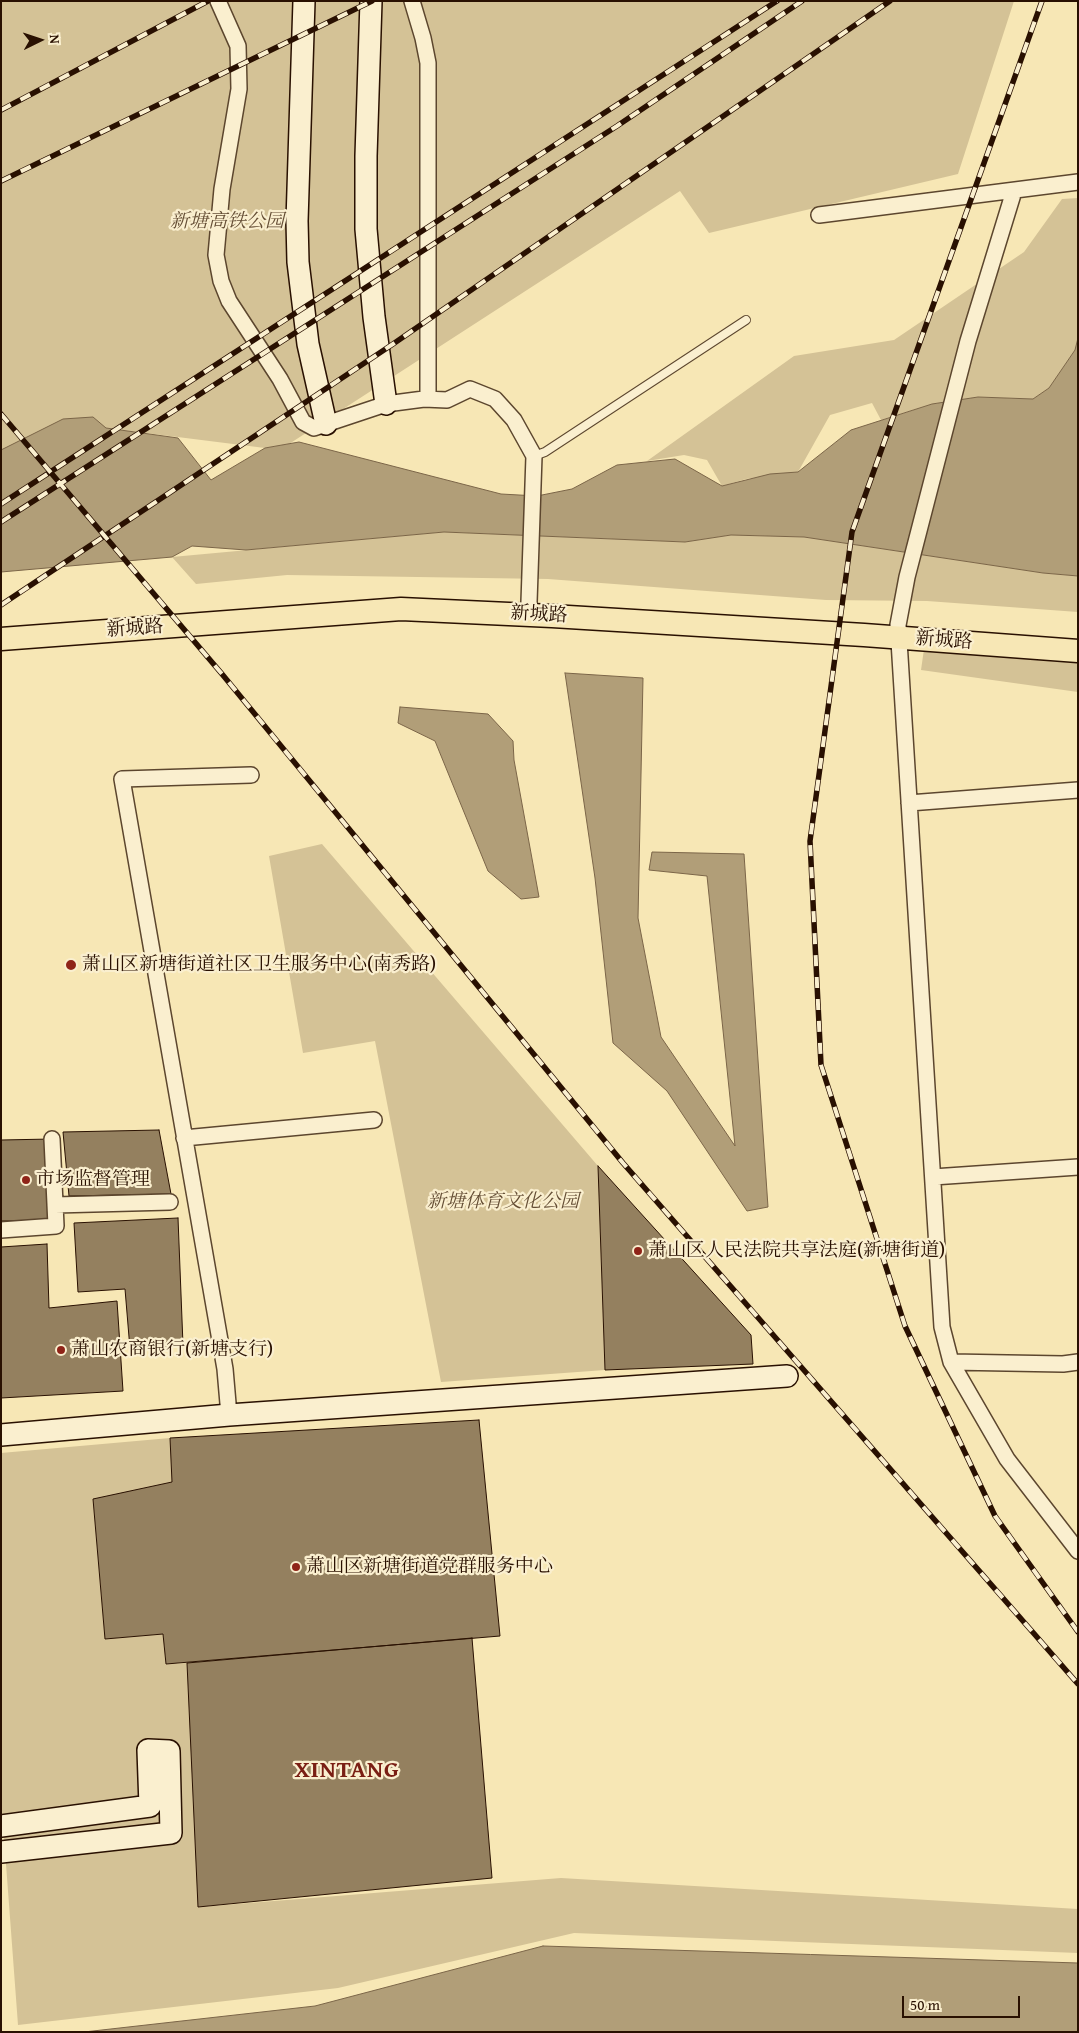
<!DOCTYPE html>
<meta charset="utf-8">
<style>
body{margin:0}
#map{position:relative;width:1079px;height:2033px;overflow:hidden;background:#f7e7b5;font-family:"Gentium Book Plus",serif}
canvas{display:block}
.frame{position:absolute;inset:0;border:2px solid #291001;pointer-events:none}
.north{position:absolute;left:15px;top:15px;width:50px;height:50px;-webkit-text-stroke:4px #faefcf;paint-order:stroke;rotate:86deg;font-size:14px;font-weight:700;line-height:20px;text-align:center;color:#291001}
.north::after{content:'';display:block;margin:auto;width:18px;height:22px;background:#291001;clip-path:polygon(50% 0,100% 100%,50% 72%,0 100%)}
.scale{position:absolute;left:902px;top:1996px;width:118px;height:22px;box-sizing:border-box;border:2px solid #291001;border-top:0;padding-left:6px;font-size:15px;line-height:18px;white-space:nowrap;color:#291001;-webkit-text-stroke:4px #faefcf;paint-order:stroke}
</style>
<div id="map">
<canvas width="1079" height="2033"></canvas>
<div class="frame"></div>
<div class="north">N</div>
<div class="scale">50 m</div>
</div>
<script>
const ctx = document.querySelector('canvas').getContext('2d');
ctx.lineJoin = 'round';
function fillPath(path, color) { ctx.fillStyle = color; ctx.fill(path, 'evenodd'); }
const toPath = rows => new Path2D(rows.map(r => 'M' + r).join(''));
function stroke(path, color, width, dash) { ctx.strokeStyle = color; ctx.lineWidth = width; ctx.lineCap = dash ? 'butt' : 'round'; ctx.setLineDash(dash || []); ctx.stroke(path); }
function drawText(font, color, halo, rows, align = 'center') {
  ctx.font = font + ' "Gentium Book Plus","Noto Serif SC",serif'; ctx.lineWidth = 4.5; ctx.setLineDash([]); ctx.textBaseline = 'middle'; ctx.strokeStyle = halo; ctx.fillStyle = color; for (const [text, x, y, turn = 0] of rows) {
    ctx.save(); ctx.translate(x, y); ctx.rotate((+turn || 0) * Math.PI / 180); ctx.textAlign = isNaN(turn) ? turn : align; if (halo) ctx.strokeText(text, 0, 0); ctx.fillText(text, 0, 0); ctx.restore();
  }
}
fillPath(toPath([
 [1,1,1014,1,958,174,709,233,680,191,289,444,265,448,106,428,1,450],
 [1078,198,1078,338,1075,350,1049,388,1033,399,978,397,932,404,881,420,872,403,830,415,798,472,746,479,722,486,707,460,684,455,647,461,794,356,894,340,1024,252,1062,199],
 [444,532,685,542,731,535,804,537,1043,573,1078,576,1078,612,927,601,826,600,548,579,287,575,196,584,172,557],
 [924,649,1078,663,1078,692,921,670],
 [322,844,598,1166,605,1370,441,1382,375,1041,303,1053,269,856],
 [170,1438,172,1482,93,1500,105,1639,163,1634,166,1664,187,1663,199,1907,561,1878,1078,1909,1078,1953,574,1933,338,1988,18,2025,1,1797,1,1453]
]), '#d4c296');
const water = toPath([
 [1078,338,1078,576,1043,573,804,537,731,535,685,542,444,532,246,550,192,546,172,557,1,572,1,450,63,419,93,417,106,428,178,438,211,480,265,448,299,442,501,494,537,496,572,489,617,465,675,459,722,486,770,474,798,472,851,430,932,404,978,397,1033,399,1049,388,1075,350,1078,338],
 [565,673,643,678,638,918,661,1037,735,1146,707,876,649,870,652,852,744,854,768,1207,747,1211,667,1091,613,1043,595,878,565,673],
 [400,707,488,714,513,741,514,760,539,897,521,899,488,871,435,741,398,723,400,707],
 [543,1946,1078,1963,1078,2032,84,2032,315,2006,543,1946]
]);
fillPath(water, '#b19e78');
stroke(water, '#7b6548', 1);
const building = toPath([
 [159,1130,171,1194,69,1196,63,1132,159,1130],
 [52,1139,48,1221,1,1221,1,1140,52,1139],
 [598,1166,751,1335,753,1364,605,1370,598,1166],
 [178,1218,183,1345,130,1349,125,1289,78,1292,74,1223,178,1218],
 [47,1244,49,1308,117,1301,123,1391,1,1398,1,1247,47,1244],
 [479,1420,500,1636,166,1664,163,1634,105,1639,93,1499,172,1482,170,1438,479,1420],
 [472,1638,492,1878,198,1907,187,1663,472,1638]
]);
fillPath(building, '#94805f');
stroke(building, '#291001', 1);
const lane = toPath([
 [534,456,545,452,746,320]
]);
const street = toPath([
 [218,1,238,46,239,89,222,189,216,255,221,281,229,301,280,379,303,422,314,428,386,404,424,399,447,400,470,389,495,399,514,420,534,456,529,602],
 [412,1,423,38,428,63,428,399],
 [1014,191,968,341,907,577,898,625,942,1327,951,1362,1007,1459,1078,1551],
 [819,215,1078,182],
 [909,803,1078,790],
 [184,1138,374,1120],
 [933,1177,1078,1167],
 [55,1205,170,1202],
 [1,1230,56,1226,52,1139],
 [951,1362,1063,1364,1078,1362],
 [229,1415,225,1369,122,779,251,775]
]);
const secondary = toPath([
 [304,1,297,221,298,262,308,344,326,424],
 [371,1,366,156,366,229,374,317,386,404],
 [1,1435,229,1415,787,1376],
 [1,1826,150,1806,148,1750,169,1751,171,1833,1,1852]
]);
const primary = toPath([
 [1,639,401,609,552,616,864,635,1078,651]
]);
stroke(lane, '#5c462e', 10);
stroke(street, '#5c462e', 18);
stroke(secondary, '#291001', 24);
stroke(primary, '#291001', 25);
stroke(lane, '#faefcf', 8);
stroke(street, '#faefcf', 15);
stroke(secondary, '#faefcf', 21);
stroke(primary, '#f7e7b5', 22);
const rail = toPath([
 [1042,1,852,532,810,841,821,1065,905,1326,995,1516,1078,1632],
 [1,110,208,1],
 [1,181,372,1],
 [1,414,222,674,623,1163,1078,1684],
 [1,504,777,1],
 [1,522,617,126,802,1],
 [1,605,393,344,890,1]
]);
stroke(rail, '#291001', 5.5);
stroke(rail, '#faefcf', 4, [11]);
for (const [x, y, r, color] of [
 [71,965,6,"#8f2418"],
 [26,1180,5,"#8f2418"],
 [638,1251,5,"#8f2418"],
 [61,1350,5,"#8f2418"],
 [296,1567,5,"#8f2418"]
]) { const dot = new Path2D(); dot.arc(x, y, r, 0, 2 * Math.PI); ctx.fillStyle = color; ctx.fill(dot); stroke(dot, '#faefcf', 2); }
drawText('italic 19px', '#654e35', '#faefcf', [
 ["新塘高铁公园",227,222],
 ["新塘体育文化公园",503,1202]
]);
drawText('19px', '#291001', '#faefcf', [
 ["新城路",539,615,3],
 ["新城路",135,629,-4],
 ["新城路",944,641,4]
]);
drawText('19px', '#291001', '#faefcf', [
 ["萧山区新塘街道社区卫生服务中心(南秀路)",82,965],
 ["市场监督管理",36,1180],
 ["萧山区人民法院共享法庭(新塘街道)",648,1251],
 ["萧山农商银行(新塘支行)",71,1350],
 ["萧山区新塘街道党群服务中心",306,1567]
], 'left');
ctx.letterSpacing = '1px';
drawText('bold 24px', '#7a1f14', '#faefcf', [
 ["XINTANG",347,1771]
]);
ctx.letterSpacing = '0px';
</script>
